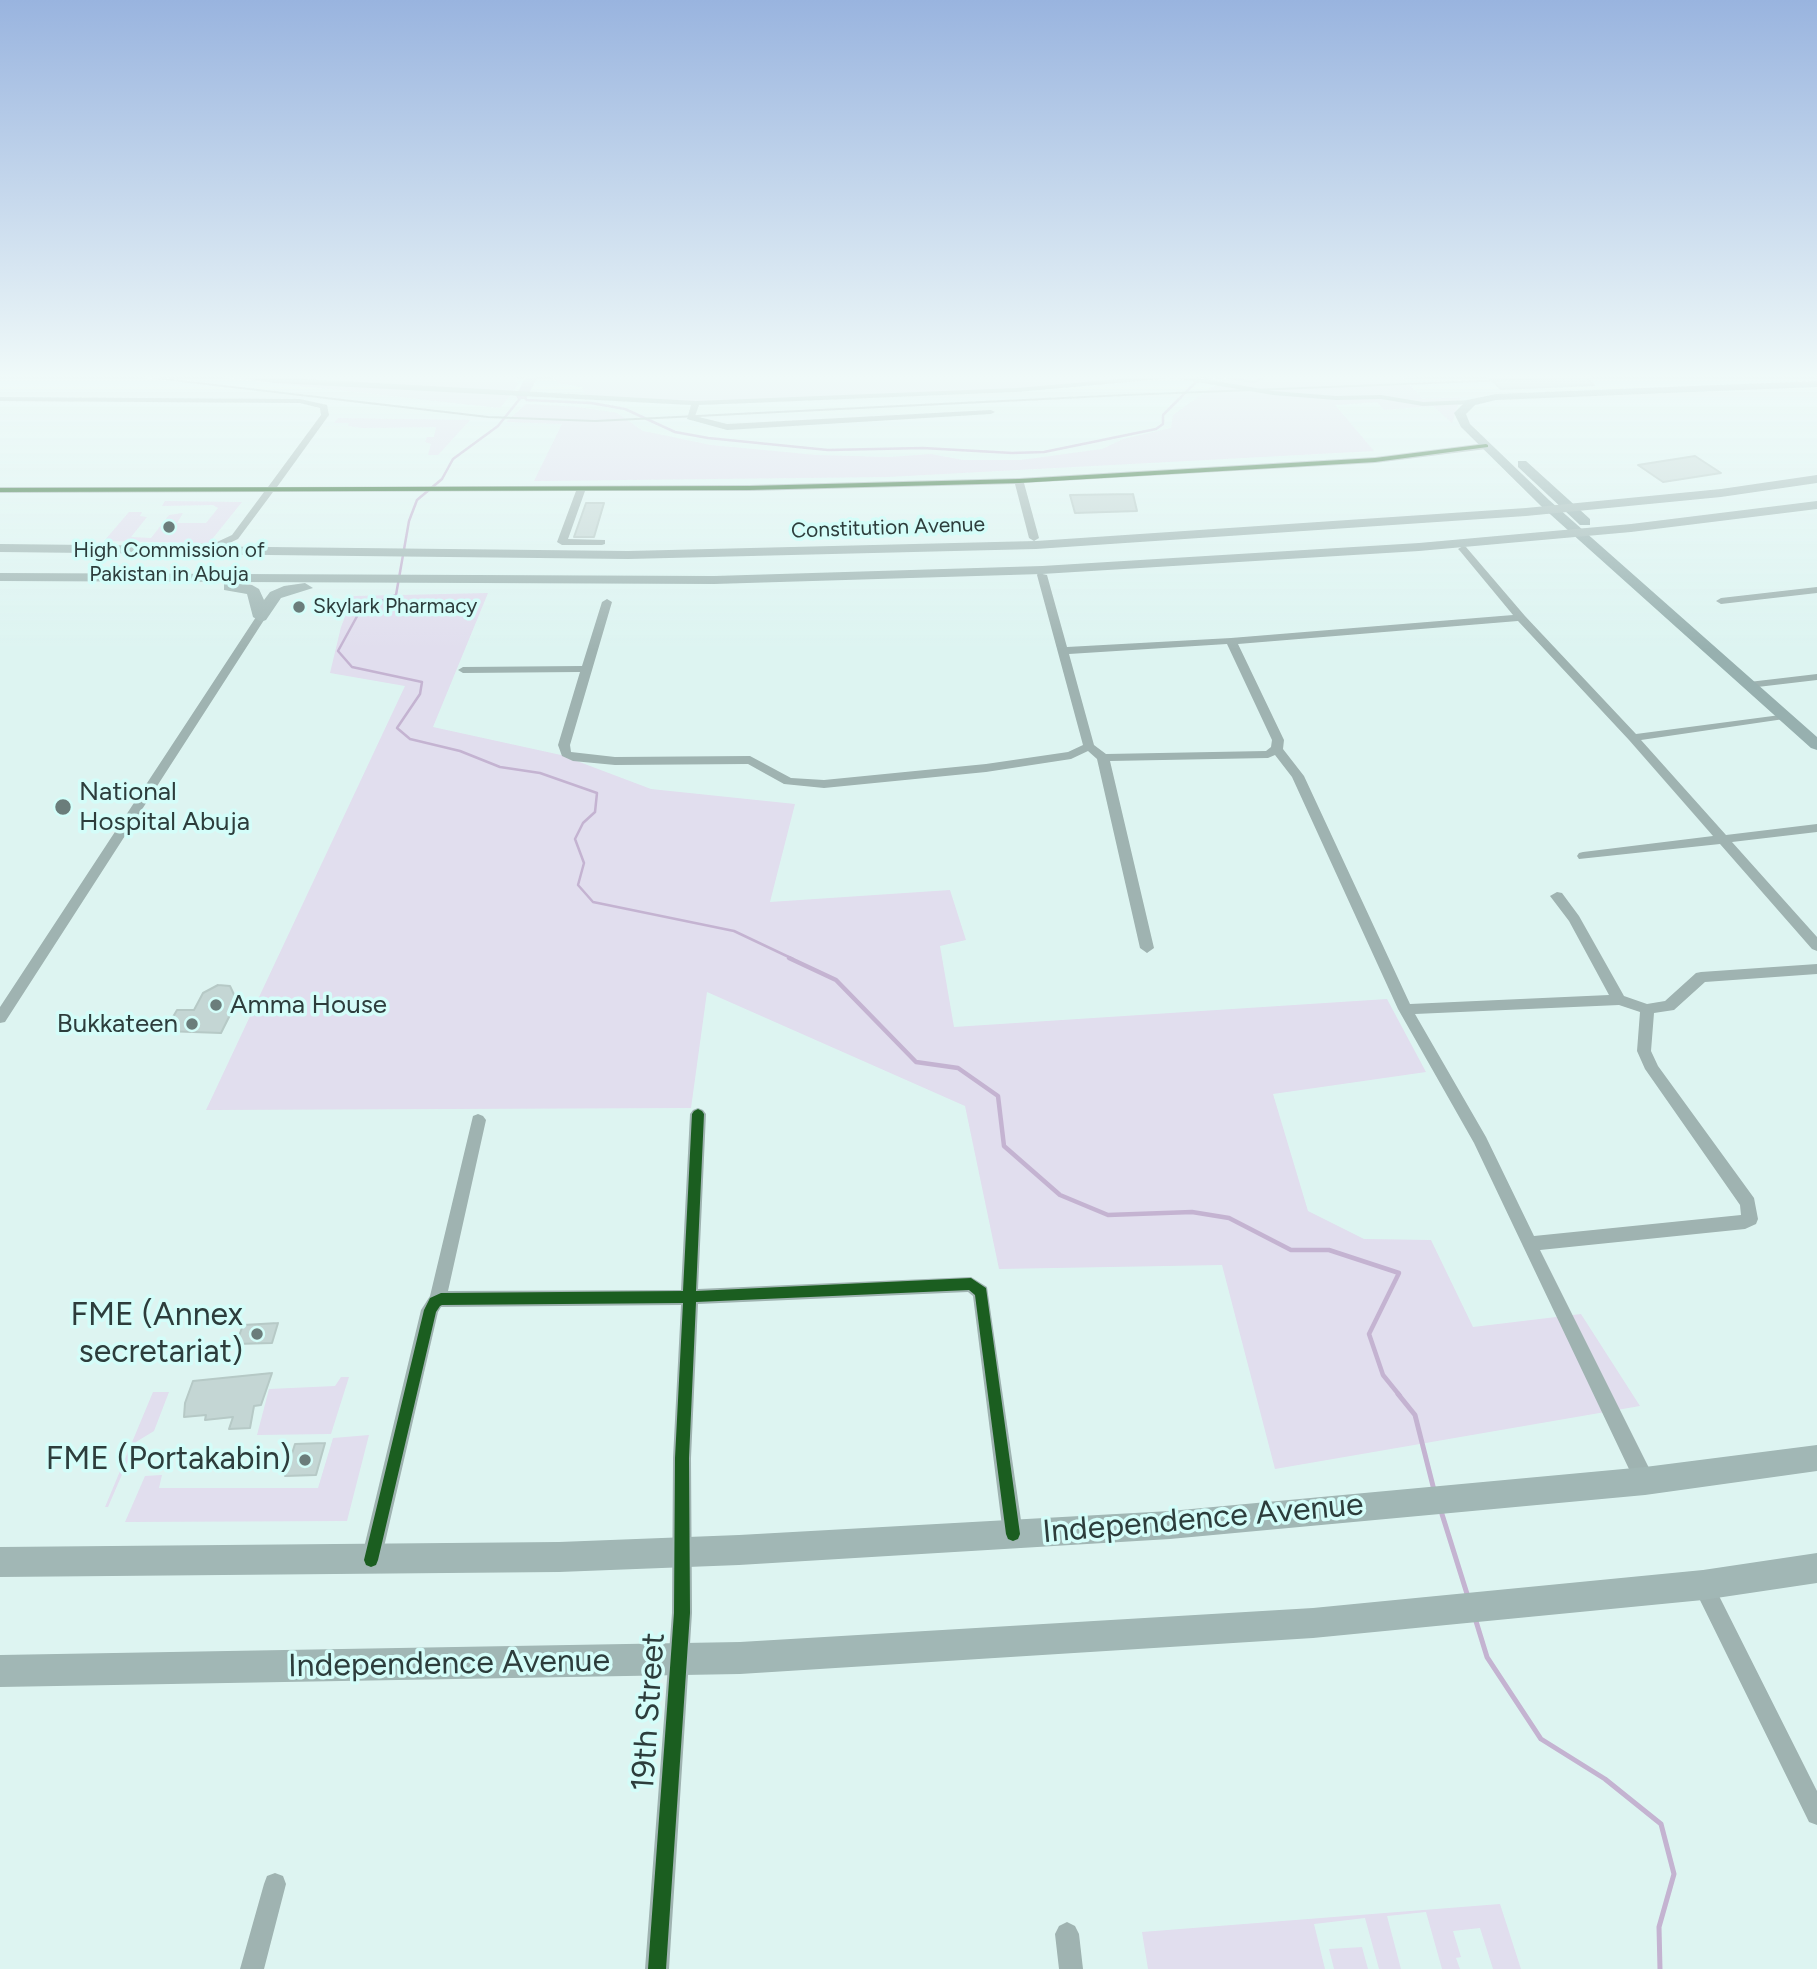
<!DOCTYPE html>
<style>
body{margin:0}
canvas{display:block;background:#ddf4f1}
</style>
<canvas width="1817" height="1969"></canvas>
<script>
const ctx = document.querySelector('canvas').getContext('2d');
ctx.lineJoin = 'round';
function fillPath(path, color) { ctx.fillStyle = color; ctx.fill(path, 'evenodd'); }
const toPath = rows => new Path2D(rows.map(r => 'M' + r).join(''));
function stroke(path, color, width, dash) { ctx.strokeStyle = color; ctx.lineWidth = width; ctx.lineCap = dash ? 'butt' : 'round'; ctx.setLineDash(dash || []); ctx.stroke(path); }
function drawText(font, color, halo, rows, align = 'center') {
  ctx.font = font + ' Figtree,sans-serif'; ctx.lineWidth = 7; ctx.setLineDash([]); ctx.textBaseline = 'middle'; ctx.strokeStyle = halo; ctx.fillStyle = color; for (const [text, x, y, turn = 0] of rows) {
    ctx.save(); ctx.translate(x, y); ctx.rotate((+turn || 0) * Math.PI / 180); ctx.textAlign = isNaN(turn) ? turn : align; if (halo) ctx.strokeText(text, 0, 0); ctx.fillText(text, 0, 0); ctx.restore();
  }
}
fillPath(toPath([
 [192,374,515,374,518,385,500,408],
 [548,374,1197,374,1194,378,1173,376,1017,390,696,403,585,396,582,387,559,383],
 [1239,374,1472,374,1403,378,1423,399,1461,397,1452,423,1433,406,1384,410,1377,402,1335,405,1374,451,887,477,534,481,562,424,506,422,526,404,578,407,617,413,643,431,711,445,816,455,889,457,931,454,963,460,1021,460,1102,449,1123,439,1171,428,1173,415,1221,381],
 [338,418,470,420,438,455,428,455,431,444,425,442,427,437,434,437,436,427,363,428,348,426,349,423,334,423],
 [165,501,242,502,209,543,104,541,129,512,142,512,140,516,147,517,131,537,151,538,169,515,183,513,177,523,206,523,218,508,213,505,162,506],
 [488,593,433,727,561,755,651,789,795,804,770,902,950,890,966,940,940,946,954,1027,1387,999,1426,1072,1273,1094,1308,1211,1364,1239,1431,1240,1473,1327,1581,1314,1640,1406,1275,1469,1222,1265,999,1269,965,1106,707,992,691,1108,206,1110,405,686,330,673,341,627,353,596],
 [341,1377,349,1377,331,1434,257,1435,269,1389,335,1386],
 [153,1392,169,1392,154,1431,136,1442,108,1507,105,1507],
 [369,1435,347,1521,125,1522,145,1476,162,1475,159,1488,318,1488,333,1438],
 [1500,1904,1521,1969,1493,1969,1480,1928,1453,1931,1461,1957,1456,1958,1460,1969,1442,1969,1426,1912,1387,1916,1401,1969,1379,1969,1365,1918,1314,1924,1325,1969,1148,1969,1142,1932],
 [1362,1947,1368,1969,1334,1969,1329,1949]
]), '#e1deee');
stroke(toPath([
 [793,959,734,931,593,902,578,885,584,863,575,839,583,823,595,812,597,793,540,773,500,767,460,751,410,739,397,728,420,694,422,682,352,667,338,651,361,609,396,595,409,521,417,500,442,479,453,459,498,426,522,396,527,400,591,403,625,409,675,432,708,438,828,450,923,448,1012,453,1044,452,1156,429,1163,424,1163,415,1196,382,1218,376,1254,382,1262,379,1259,374]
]), '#c4b3d1', 2.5);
stroke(toPath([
 [789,958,836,980,916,1062,958,1068,998,1096,1004,1146,1060,1195,1108,1215,1192,1212,1229,1218,1291,1250,1329,1250,1399,1273,1369,1334,1383,1375,1400,1396]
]), '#c4b3d1', 4.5);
stroke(toPath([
 [1398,1394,1415,1415,1434,1490],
 [1441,1511,1468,1597],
 [1475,1618,1487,1657,1541,1739,1605,1779,1661,1824,1674,1874,1659,1927,1660,1969]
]), '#c4b3d1', 5);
fillPath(toPath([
 [527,374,539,374,526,399,518,399,516,396,527,374]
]), '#c4b3d1');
const building = toPath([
 [1505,374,1581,374,1594,385,1501,389,1486,375,1505,374],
 [1695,456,1721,473,1663,482,1638,465,1695,456],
 [1133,494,1137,511,1075,513,1070,495,1133,494],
 [586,503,604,503,594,537,574,537,586,503],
 [218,985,230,986,237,1001,221,1033,165,1031,177,1010,194,1010,203,993,218,985],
 [278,1323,272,1343,236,1344,243,1325,278,1323],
 [272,1373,261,1405,254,1406,250,1428,229,1429,233,1417,205,1420,206,1415,184,1417,185,1403,193,1381,272,1373],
 [325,1443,316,1475,285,1476,295,1444,325,1443]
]);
fillPath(building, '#c4d6d4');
stroke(building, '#b6c9c6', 2);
fillPath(toPath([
 [218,374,696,401,1017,388,1176,374,1273,391,1336,396,1381,395,1423,402,1471,400,1475,402,1471,404,1423,406,1381,399,1336,400,1273,395,1173,378,1017,392,699,405,695,416,727,424,991,410,995,412,991,414,727,430,687,419,691,405,276,383,218,374],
 [0,397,300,399,327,405,329,415,277,487,749,485,1019,478,1375,457,1486,443,1490,446,1486,449,1375,463,1024,483,1039,538,1034,541,1029,538,1015,484,749,491,585,491,568,539,605,540,605,544,602,545,562,545,557,542,576,491,273,492,238,539,219,548,192,550,189,549,189,545,217,542,232,535,264,492,0,493,0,487,268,487,321,415,320,408,300,403,0,401,0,397],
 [1463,546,1466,547,1525,616,1636,734,1788,714,1788,718,1784,719,1641,740,1726,835,1817,824,1817,832,1732,842,1817,937,1817,951,1812,949,1720,844,1579,859,1577,856,1579,853,1583,852,1713,836,1629,740,1518,621,1238,644,1284,740,1283,749,1304,776,1410,1004,1609,995,1569,921,1550,896,1557,892,1562,893,1579,916,1624,996,1647,1004,1665,1001,1696,973,1701,972,1817,964,1817,974,1705,982,1674,1010,1654,1013,1651,1051,1658,1066,1754,1198,1758,1219,1756,1224,1745,1229,1540,1250,1652,1474,1654,1481,1652,1488,1645,1490,1638,1488,1474,1143,1398,1009,1292,777,1275,755,1268,758,1110,761,1154,948,1147,953,1140,948,1097,759,1088,751,1071,759,986,772,824,788,784,784,748,764,615,765,573,761,562,756,558,745,580,672,463,673,458,670,463,667,582,666,602,602,607,599,612,602,570,745,571,752,615,757,750,756,791,778,824,780,986,764,1068,752,1083,745,1037,575,1038,573,1047,575,1067,647,1231,638,1513,615,1460,551,1458,549,1463,546],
 [1227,644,1272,740,1271,747,1266,751,1106,754,1094,745,1069,654,1227,644],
 [1619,1005,1640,1012,1637,1051,1645,1069,1740,1205,1741,1215,1534,1236,1486,1137,1415,1014,1619,1005],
 [1817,587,1817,593,1721,604,1716,601,1721,598,1817,587],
 [261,614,266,617,5,1022,0,1023,0,1007,256,617,261,614],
 [1817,674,1817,680,1749,688,1743,685,1749,682,1817,674],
 [698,1108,703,1110,706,1114,698,1289,971,1277,987,1287,1023,1534,1020,1541,1013,1544,1006,1541,1003,1534,973,1296,968,1292,698,1304,691,1458,692,1613,669,1969,645,1969,672,1613,673,1458,681,1305,441,1307,438,1312,381,1560,378,1567,371,1570,364,1567,361,1560,421,1310,430,1296,473,1116,478,1114,483,1116,486,1120,448,1291,681,1290,690,1114,693,1110,698,1108],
 [1703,1575,1710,1578,1817,1791,1817,1825,1809,1822,1696,1592,1693,1585,1696,1578,1703,1575],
 [275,1873,283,1876,286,1884,264,1969,240,1969,264,1884,267,1876,275,1873],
 [1067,1922,1075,1926,1079,1934,1083,1969,1059,1969,1055,1934,1059,1926,1067,1922]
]), '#9fb3b1');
fillPath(toPath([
 [1817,381,1817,387,1496,400,1475,405,1466,414,1470,424,1549,500,1817,737,1817,750,1811,748,1541,506,1461,427,1454,413,1467,400,1496,394,1817,381],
 [1518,461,1526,461,1590,519,1590,525,1580,525,1518,467,1518,461]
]), '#97b0af');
fillPath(toPath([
 [1817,475,1817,483,1721,497,1526,516,1036,549,628,559,0,552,0,544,628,551,1036,541,1526,508,1721,489,1817,475],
 [1817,501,1817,509,1631,532,1419,551,1042,574,714,584,0,581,0,573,714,576,1042,566,1419,543,1631,524,1817,501],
 [229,582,252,585,259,589,264,600,270,592,284,586,305,583,313,588,281,598,266,620,261,622,253,617,247,594,224,590,224,584,229,582],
 [1817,1445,1817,1471,1645,1495,1170,1539,739,1565,559,1572,0,1577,0,1547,559,1542,739,1535,1170,1511,1645,1467,1817,1445],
 [1817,1553,1817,1583,1703,1600,1313,1638,740,1674,0,1687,0,1655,740,1642,1313,1608,1703,1570,1817,1553]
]), '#a1b7b5');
stroke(toPath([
 [121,374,488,417,595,421,1125,395,1608,376]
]), '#a2b3b2', 2);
fillPath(toPath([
 [1486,444,1488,445,1488,447,1375,462,1019,483,749,490,0,492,0,488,749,486,1019,479,1375,458,1486,444],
 [698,1109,702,1111,704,1114,696,1291,971,1278,986,1288,1020,1534,1018,1539,1013,1541,1008,1539,1006,1534,975,1295,969,1290,696,1302,689,1458,690,1613,666,1969,648,1969,674,1613,675,1458,683,1303,442,1305,440,1306,436,1312,378,1560,376,1565,371,1567,366,1565,364,1560,424,1310,430,1298,441,1293,683,1291,692,1114,694,1111,698,1109]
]), '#1b5e20');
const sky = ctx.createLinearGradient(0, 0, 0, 650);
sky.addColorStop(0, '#99b4df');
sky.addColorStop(0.58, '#f0faf9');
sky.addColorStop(1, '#f0faf900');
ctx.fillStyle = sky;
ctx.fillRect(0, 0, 1817, 650);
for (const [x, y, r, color] of [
 [169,527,7,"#6b7d7b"],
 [299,607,7,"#6b7d7b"],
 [63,807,9,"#6b7d7b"],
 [216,1005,7,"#6b7d7b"],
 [192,1024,7,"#6b7d7b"],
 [257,1334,7,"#6b7d7b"],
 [305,1460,7,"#6b7d7b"]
]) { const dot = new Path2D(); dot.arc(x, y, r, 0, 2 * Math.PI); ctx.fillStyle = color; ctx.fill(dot); stroke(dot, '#d4fdf9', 2.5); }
drawText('21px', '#2d3d3c', '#d4fdf9', [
 ["Constitution Avenue",888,528,-2]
]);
drawText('21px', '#2d3d3c', '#d4fdf9', [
 ["High Commission of",169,551],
 ["Pakistan in Abuja",169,575],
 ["Skylark Pharmacy",313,607,"left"]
]);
drawText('26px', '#2d3d3c', '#d4fdf9', [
 ["National",79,792],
 ["Hospital Abuja",79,822],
 ["Amma House",230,1005],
 ["Bukkateen",178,1024,"right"]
], 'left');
drawText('32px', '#2d3d3c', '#d4fdf9', [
 ["FME (Annex",243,1316],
 ["secretariat)",243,1353],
 ["FME (Portakabin)",291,1460]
], 'right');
drawText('32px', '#2d3d3c', '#d4fdf9', [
 ["Independence Avenue",1203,1519,-5],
 ["Independence Avenue",449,1664,-1],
 ["19th Street",649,1712,-86]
]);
</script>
